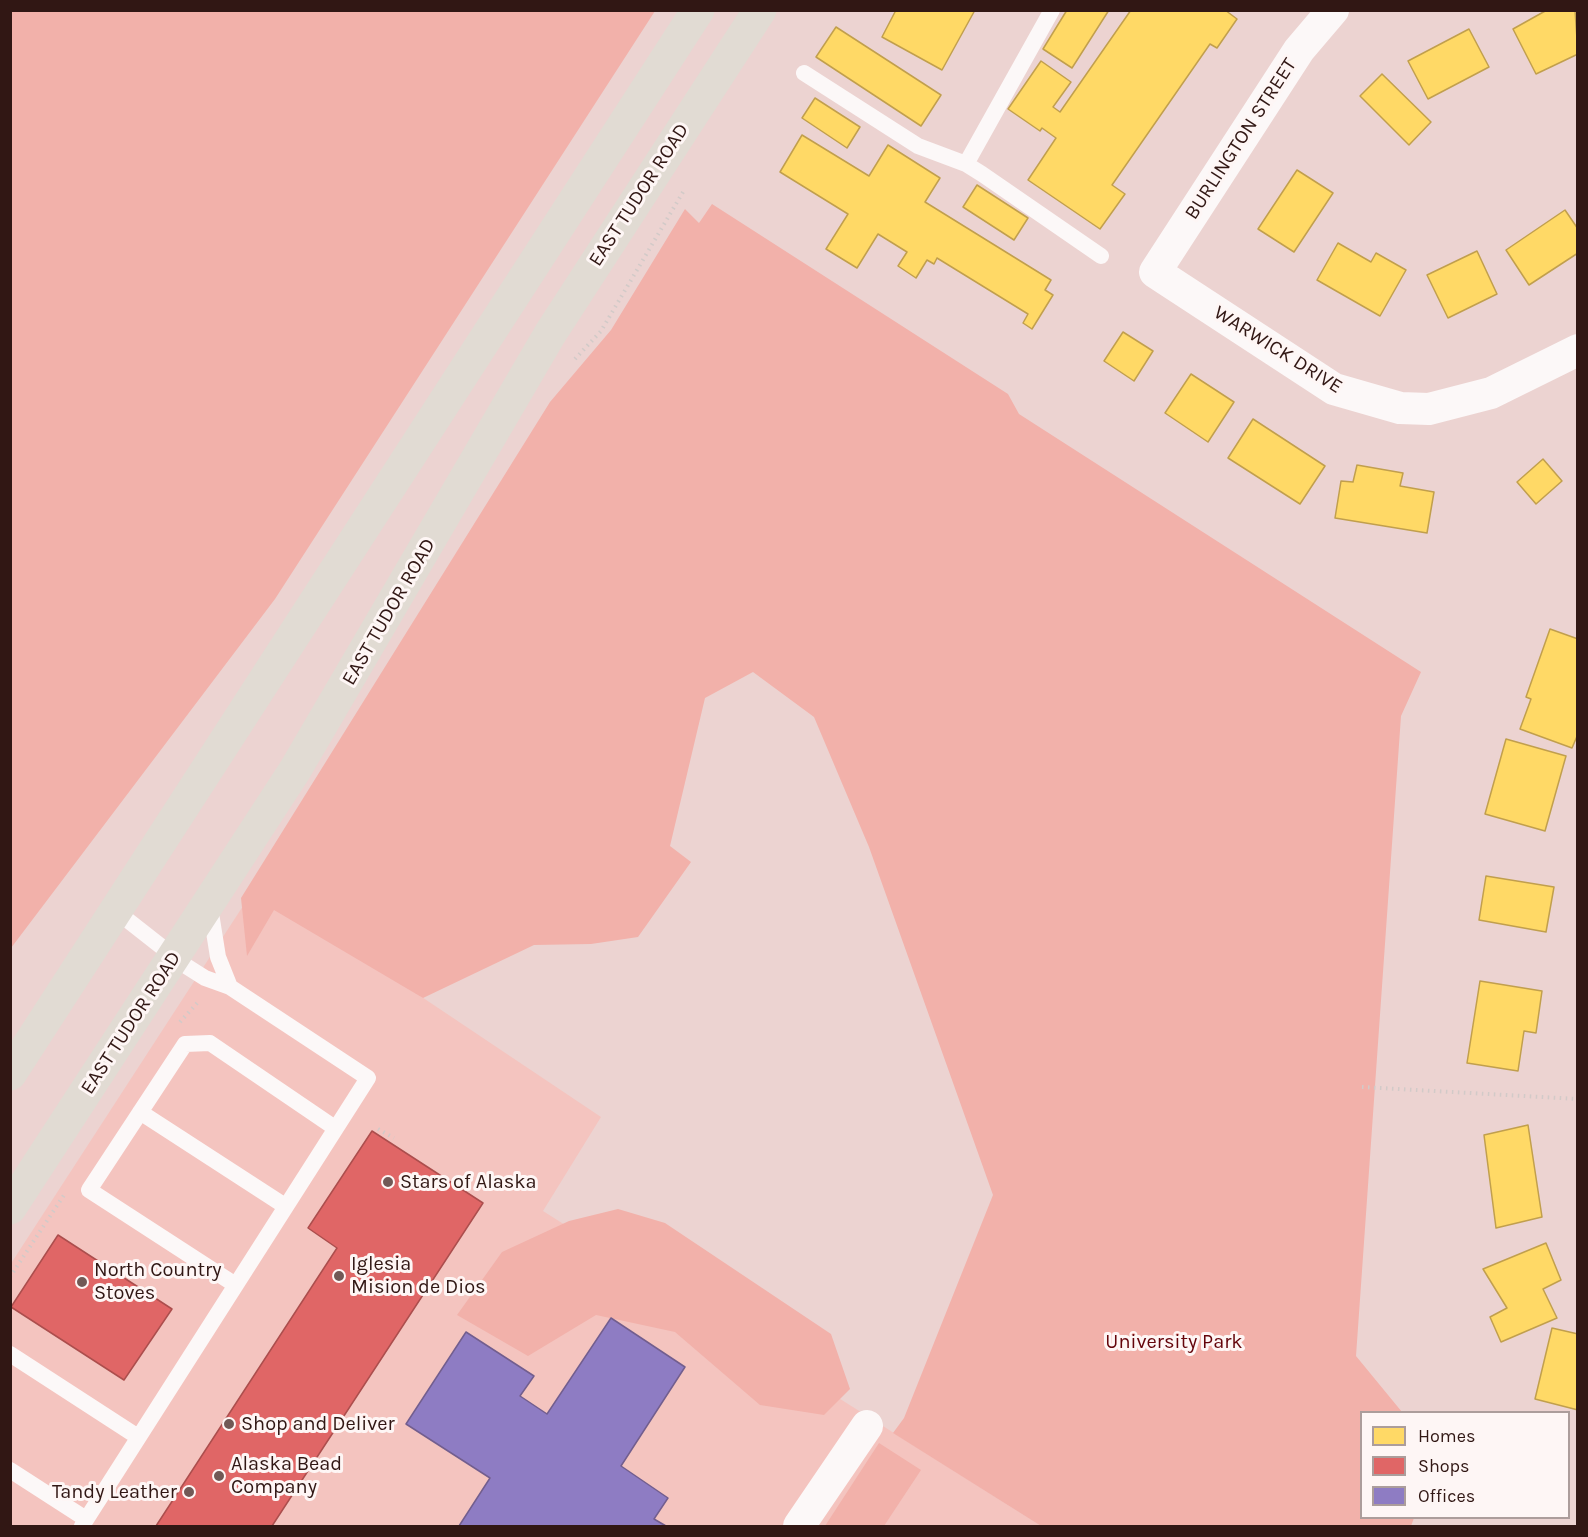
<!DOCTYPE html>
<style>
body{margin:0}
#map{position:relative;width:1588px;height:1537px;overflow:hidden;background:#ecd3d1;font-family:Karla,sans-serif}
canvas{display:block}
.frame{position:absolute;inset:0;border:12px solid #311714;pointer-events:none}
.legend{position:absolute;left:1360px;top:1411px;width:210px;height:108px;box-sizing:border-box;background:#fef6f5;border:2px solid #ac9d9b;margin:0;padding:8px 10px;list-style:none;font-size:18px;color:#311714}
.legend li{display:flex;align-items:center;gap:12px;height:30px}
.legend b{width:30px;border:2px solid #ac9d9b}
</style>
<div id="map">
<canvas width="1588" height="1537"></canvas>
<div class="frame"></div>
<ul class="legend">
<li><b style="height:16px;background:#ffd966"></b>Homes</li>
<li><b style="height:16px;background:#e06666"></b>Shops</li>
<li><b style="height:16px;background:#8e7cc3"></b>Offices</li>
</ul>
</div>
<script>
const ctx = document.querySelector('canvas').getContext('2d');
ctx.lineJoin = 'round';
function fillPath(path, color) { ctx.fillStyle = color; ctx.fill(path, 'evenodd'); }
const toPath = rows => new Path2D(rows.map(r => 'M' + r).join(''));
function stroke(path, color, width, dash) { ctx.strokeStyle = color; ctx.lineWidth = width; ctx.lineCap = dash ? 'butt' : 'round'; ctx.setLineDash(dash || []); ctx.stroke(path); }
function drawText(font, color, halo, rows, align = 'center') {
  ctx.font = font + ' Karla,sans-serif'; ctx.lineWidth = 6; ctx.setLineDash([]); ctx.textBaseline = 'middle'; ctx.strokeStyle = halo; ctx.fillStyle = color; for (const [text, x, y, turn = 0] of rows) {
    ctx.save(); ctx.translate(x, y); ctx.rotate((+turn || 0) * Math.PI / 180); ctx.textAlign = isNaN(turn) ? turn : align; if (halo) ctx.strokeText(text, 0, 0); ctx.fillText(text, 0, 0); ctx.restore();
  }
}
fillPath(toPath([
 [256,886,601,1117,543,1211,1041,1526,11,1526,10,1265]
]), '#f4c4bf');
fillPath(toPath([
 [10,11,655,11,275,599,11,948],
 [712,204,1008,394,1019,414,1421,672,1401,716,1356,1356,1402,1412,1362,1412,1362,1518,1414,1518,1411,1526,1041,1526,893,1433,904,1418,993,1195,869,847,814,717,753,672,705,698,670,846,691,862,638,937,591,944,534,945,423,998,274,910,247,956,241,898,550,402,611,330,685,209,699,223],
 [618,1209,665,1223,831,1334,850,1389,824,1415,760,1405,675,1332,596,1315,528,1356,457,1315,502,1252,569,1221],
 [879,1443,921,1470,884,1526,825,1526]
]), '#f2b1aa');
const homes = toPath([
 [896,10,975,10,942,70,882,37,896,10],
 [1067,10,1109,10,1072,68,1043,49,1067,10],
 [1131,10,1225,10,1237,19,1217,48,1210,44,1112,185,1125,194,1100,229,1028,180,1056,138,1042,128,1040,131,1008,109,1041,61,1071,82,1053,107,1060,112,1131,10],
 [1547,10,1575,10,1578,54,1536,74,1513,29,1547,10],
 [836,27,941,95,921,126,816,57,836,27],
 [1469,29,1489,67,1428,99,1408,61,1469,29],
 [1382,74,1431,122,1409,145,1360,96,1382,74],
 [815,98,860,127,847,148,802,118,815,98],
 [802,135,869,176,888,145,940,178,925,202,1051,280,1045,290,1053,295,1032,329,1023,323,1028,314,937,258,934,264,927,260,916,278,898,266,907,252,878,234,857,268,826,249,848,214,780,172,802,135],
 [1297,170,1333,193,1294,252,1258,229,1297,170],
 [977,185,1028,218,1014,240,963,207,977,185],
 [1565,210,1578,229,1578,253,1529,285,1506,250,1565,210],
 [1338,243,1371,262,1376,253,1406,270,1380,316,1317,280,1338,243],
 [1477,251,1497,294,1448,318,1427,275,1477,251],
 [1123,332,1153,351,1134,381,1104,361,1123,332],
 [1191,374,1234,402,1208,442,1165,413,1191,374],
 [1253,419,1325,466,1300,504,1228,458,1253,419],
 [1543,459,1562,481,1536,504,1517,482,1543,459],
 [1357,465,1403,473,1400,486,1434,492,1427,533,1335,518,1341,481,1353,482,1357,465],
 [1550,629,1578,639,1578,734,1572,748,1520,729,1531,699,1526,697,1550,629],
 [1506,739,1566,756,1545,831,1485,814,1506,739],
 [1486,876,1554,887,1546,932,1479,920,1486,876],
 [1480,981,1542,991,1536,1033,1524,1031,1518,1071,1467,1063,1480,981],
 [1528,1125,1542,1217,1496,1228,1484,1135,1528,1125],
 [1546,1243,1561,1280,1543,1289,1557,1318,1501,1342,1490,1317,1507,1308,1483,1269,1546,1243],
 [1552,1328,1578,1334,1578,1410,1535,1399,1552,1328]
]);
fillPath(homes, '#ffd966');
stroke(homes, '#c19f4d', 1.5);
const shops = toPath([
 [372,1131,483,1203,272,1526,156,1526,337,1248,308,1228,372,1131],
 [58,1235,172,1309,124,1380,11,1307,58,1235]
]);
fillPath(shops, '#e06666');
stroke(shops, '#ac4e4d', 1.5);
const offices = toPath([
 [611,1318,685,1367,621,1466,668,1498,654,1519,666,1526,459,1526,490,1478,406,1424,466,1332,534,1376,520,1396,547,1414,611,1318]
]);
fillPath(offices, '#8e7cc3');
stroke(offices, '#725e8e', 1.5);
stroke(toPath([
 [575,359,601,331,683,192],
 [180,1022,199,1001],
 [1362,1087,1578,1099],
 [378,1129,394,1138],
 [10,1277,66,1192]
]), '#d2cac8', 4, [1.5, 4.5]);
stroke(toPath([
 [804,73,918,146,966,164,982,174,1101,256],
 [966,164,1052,10],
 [210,907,218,957,230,987],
 [140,1112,285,1206],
 [234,1284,89,1190,185,1044,210,1043,335,1128],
 [10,1354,138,1437],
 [10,1470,86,1519],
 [82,1526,368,1078,230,987,205,978,186,966,116,911]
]), '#fcf8f8', 16);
stroke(toPath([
 [1333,10,1299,50,1155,272,1334,389,1400,408,1429,409,1491,393,1578,350],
 [799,1526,867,1426]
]), '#fcf8f8', 32);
stroke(toPath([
 [10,1074,698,10],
 [10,1208,295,770,550,334,760,10]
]), '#e1dbd3', 33);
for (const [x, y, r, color] of [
 [388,1182,6,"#725956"],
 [339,1276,6,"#725956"],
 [82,1282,6,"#725956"],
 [229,1424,6,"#725956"],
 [219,1476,6,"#725956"],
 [189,1492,6,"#725956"]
]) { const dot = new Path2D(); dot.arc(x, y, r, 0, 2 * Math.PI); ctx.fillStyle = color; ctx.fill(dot); stroke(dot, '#fef6f5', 2); }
drawText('20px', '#311714', '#fef6f5', [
 ["BURLINGTON STREET",1241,139,-57],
 ["EAST TUDOR ROAD",639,195,-57],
 ["WARWICK DRIVE",1278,350,32],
 ["EAST TUDOR ROAD",389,612,-60],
 ["EAST TUDOR ROAD",131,1023,-57]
]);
drawText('20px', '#311714', '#fef6f5', [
 ["Stars of Alaska",400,1182],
 ["Iglesia",351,1264],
 ["Mision de Dios",351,1287],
 ["North Country",94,1270],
 ["Stoves",94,1293],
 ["Shop and Deliver",241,1424],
 ["Alaska Bead",231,1464],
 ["Company",231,1487],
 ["Tandy Leather",177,1492,"right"]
], 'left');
drawText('20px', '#64040a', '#fef6f5', [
 ["University Park",1174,1342]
]);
</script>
